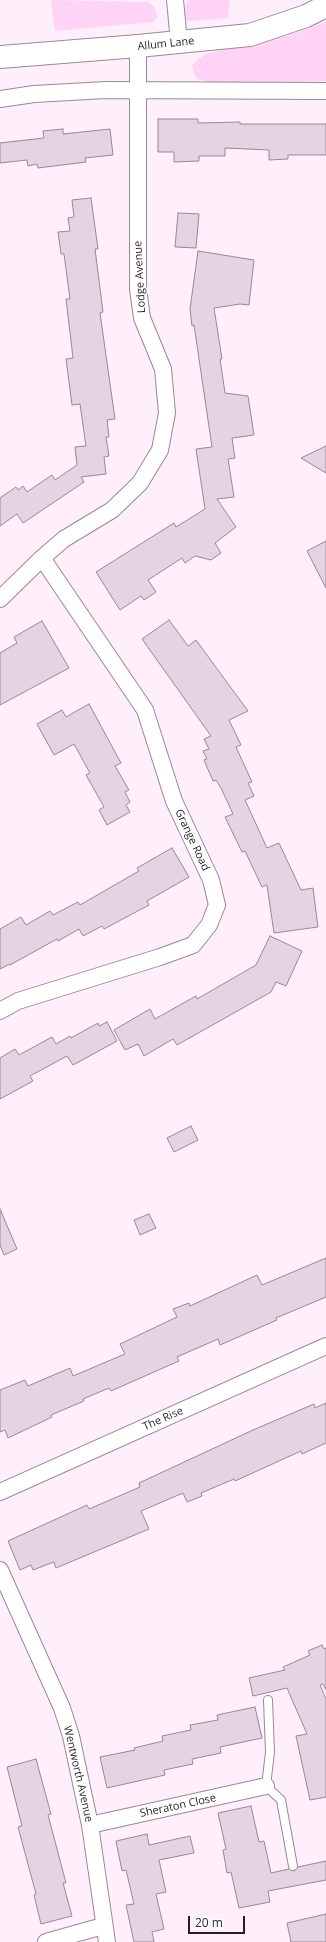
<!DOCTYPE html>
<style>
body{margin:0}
#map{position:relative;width:326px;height:1942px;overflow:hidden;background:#feeffb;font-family:"Open Sans",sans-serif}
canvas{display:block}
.scale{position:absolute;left:188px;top:1916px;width:57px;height:18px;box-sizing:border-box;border:2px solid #251f24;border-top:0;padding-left:5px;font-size:12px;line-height:14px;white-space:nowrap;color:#251f24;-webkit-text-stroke:3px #fff;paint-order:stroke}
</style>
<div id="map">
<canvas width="326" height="1942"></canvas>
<div class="scale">20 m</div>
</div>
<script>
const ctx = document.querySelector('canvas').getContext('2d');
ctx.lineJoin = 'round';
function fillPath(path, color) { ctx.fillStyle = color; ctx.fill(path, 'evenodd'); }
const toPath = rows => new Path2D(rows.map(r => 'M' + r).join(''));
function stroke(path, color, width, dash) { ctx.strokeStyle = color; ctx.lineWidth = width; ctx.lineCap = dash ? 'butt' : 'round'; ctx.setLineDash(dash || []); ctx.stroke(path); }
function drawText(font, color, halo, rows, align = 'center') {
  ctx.font = font + ' "Open Sans",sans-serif'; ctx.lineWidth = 3; ctx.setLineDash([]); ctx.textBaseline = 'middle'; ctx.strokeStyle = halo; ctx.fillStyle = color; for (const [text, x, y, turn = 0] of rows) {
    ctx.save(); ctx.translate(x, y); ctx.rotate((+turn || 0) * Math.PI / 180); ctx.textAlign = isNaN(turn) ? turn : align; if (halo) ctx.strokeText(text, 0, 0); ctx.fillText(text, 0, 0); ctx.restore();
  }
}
fillPath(toPath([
 [51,0,149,2,155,7,157,18,152,22,55,31],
 [189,0,230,0,228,18,187,21,184,16,184,9],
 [326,22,326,81,215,83,197,79,194,73,192,65,205,54,286,36]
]), '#fed3f6');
const building = toPath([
 [158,119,198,119,198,123,240,122,240,124,326,124,326,155,288,155,288,159,269,160,269,150,225,148,225,156,199,156,199,161,174,162,174,152,158,152,158,119],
 [63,129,63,134,110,129,113,155,85,158,86,162,38,168,37,164,28,166,27,160,0,163,0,143,44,138,43,131,63,129],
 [91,198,98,249,95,249,103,312,100,313,115,419,107,420,109,437,106,437,109,456,104,457,106,474,81,477,84,482,23,523,17,514,0,526,0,498,16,487,18,490,23,486,27,492,52,475,55,480,77,465,75,447,86,446,80,404,72,405,66,359,73,358,66,299,70,299,64,254,61,254,58,232,70,231,68,218,74,217,72,200,91,198],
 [178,213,199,214,196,248,175,247,178,213],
 [198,251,254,260,249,305,240,304,214,308,222,359,220,359,225,393,248,396,254,435,232,438,235,458,228,459,234,497,217,499,236,527,215,543,221,553,211,560,195,556,185,563,182,558,148,580,156,592,144,600,141,596,120,610,96,572,174,523,176,527,205,509,196,449,212,447,194,325,192,326,190,309,198,251],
 [326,446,326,473,301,458,326,446],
 [326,541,326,588,307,551,326,541],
 [169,620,188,646,196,640,248,711,229,720,241,745,236,747,252,782,248,783,254,796,245,800,267,848,279,843,301,890,313,888,318,927,274,933,267,885,262,887,245,851,242,852,225,817,233,814,221,788,216,780,213,781,204,760,207,759,203,751,209,749,204,739,211,736,142,639,169,620],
 [42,621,69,668,0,705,0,653,17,643,14,637,42,621],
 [89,704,121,763,115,766,129,790,125,792,130,802,126,805,130,812,107,825,99,810,104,807,86,775,90,773,74,744,54,755,37,724,62,710,66,717,89,704],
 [172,848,189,877,147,901,149,905,104,929,102,926,83,936,79,929,58,941,57,939,10,965,10,964,0,969,0,929,21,917,26,925,50,911,53,915,78,902,80,905,139,871,137,868,172,848],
 [270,936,302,951,286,986,276,982,271,992,177,1045,173,1039,144,1056,138,1044,125,1050,114,1030,150,1009,155,1019,196,996,197,999,256,965,270,936],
 [107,1022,117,1041,73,1065,67,1056,30,1076,33,1081,0,1099,0,1058,15,1049,19,1055,52,1037,56,1044,70,1036,71,1038,98,1023,99,1026,107,1022],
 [191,1126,198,1140,174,1152,167,1138,191,1126],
 [0,1209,17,1249,4,1255,0,1245,0,1209],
 [149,1214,156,1228,140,1235,134,1220,149,1214],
 [326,1258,326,1297,276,1318,277,1320,220,1345,218,1339,177,1357,179,1361,111,1391,109,1388,83,1399,84,1401,51,1415,52,1417,8,1438,5,1430,0,1432,0,1390,25,1380,28,1386,70,1368,73,1376,125,1354,120,1344,177,1317,173,1309,189,1303,190,1306,257,1275,262,1285,326,1258],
 [326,1403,326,1443,302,1454,301,1451,235,1481,234,1479,201,1493,202,1496,187,1502,183,1493,141,1511,149,1529,56,1568,54,1562,33,1570,31,1565,20,1570,8,1541,87,1505,89,1509,140,1487,139,1483,253,1430,314,1404,315,1408,326,1403],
 [322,1645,324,1649,326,1648,326,1690,323,1684,320,1685,326,1699,326,1797,310,1800,296,1736,307,1734,287,1688,253,1696,249,1678,285,1670,283,1667,310,1655,308,1651,322,1645],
 [255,1707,262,1738,220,1747,221,1753,192,1759,193,1764,164,1770,165,1775,107,1788,100,1757,135,1750,134,1748,163,1741,162,1736,191,1730,190,1725,218,1720,217,1715,255,1707],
 [36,1759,51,1814,48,1815,66,1883,63,1883,72,1916,41,1924,34,1895,36,1894,18,1827,22,1826,7,1767,36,1759],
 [251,1806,259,1842,264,1841,271,1873,289,1869,294,1871,298,1867,326,1861,326,1880,268,1891,270,1902,239,1908,231,1872,227,1873,223,1850,226,1849,218,1813,251,1806],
 [147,1834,149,1845,190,1836,194,1853,159,1860,166,1892,156,1894,164,1929,152,1932,154,1942,134,1942,126,1905,134,1904,126,1870,122,1871,116,1841,147,1834],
 [326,1914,326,1942,291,1942,287,1923,326,1914]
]);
fillPath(building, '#e5d3e1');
stroke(building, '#998795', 1);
const service = toPath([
 [268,1700,270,1752,266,1786,281,1800,293,1866]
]);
const minor = toPath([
 [175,0,179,42],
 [0,99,34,94,106,90,326,91],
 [0,599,42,558,64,539,112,510,140,483,160,450,167,413,163,369,142,318,138,289,138,46],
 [0,1011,18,1001,160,957,193,945,209,925,217,905,211,880,174,801,145,710,42,558],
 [0,1492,326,1346],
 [0,1570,62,1708,71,1736,90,1825,107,1942],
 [90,1825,266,1786],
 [46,1942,103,1926]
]);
const secondary = toPath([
 [0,57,138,46,250,35,306,16,326,6]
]);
stroke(service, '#998895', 10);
stroke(minor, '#998895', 18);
stroke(secondary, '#998895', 24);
stroke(service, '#fff', 8);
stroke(minor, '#fff', 16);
stroke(secondary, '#fff', 22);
drawText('11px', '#251f24', '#fff', [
 ["Allum Lane",166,44,-6],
 ["Lodge Avenue",140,277,-93],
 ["Grange Road",192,840,65],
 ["The Rise",163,1419,-24],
 ["Wentworth Avenue",78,1774,77],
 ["Sheraton Close",178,1806,-12]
]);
</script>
